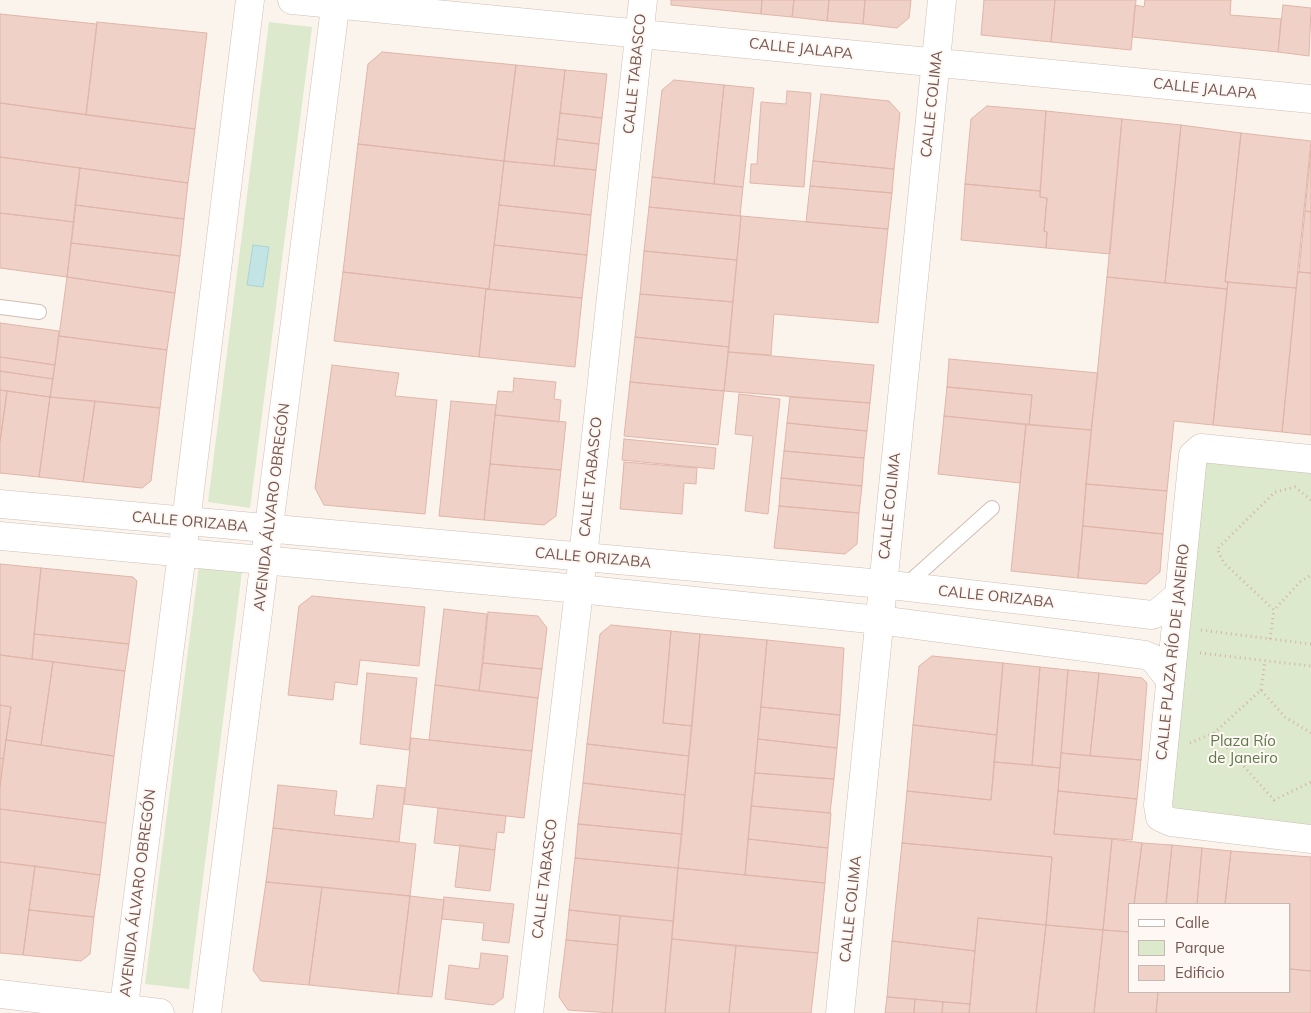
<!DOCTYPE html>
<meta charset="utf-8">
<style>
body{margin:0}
#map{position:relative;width:1311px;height:1013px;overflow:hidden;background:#fbf4ed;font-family:Mulish,sans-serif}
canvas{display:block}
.legend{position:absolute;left:1128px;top:903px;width:162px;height:90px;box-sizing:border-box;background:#fef8f4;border:1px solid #c8b8b3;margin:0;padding:6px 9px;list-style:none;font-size:15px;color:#765851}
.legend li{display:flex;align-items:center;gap:10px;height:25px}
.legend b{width:25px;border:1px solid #c8b8b3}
</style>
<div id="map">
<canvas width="1311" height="1013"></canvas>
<ul class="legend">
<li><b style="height:6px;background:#fff"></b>Calle</li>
<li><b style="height:14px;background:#dce9cc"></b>Parque</li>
<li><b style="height:14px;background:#efd1c7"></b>Edificio</li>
</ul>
</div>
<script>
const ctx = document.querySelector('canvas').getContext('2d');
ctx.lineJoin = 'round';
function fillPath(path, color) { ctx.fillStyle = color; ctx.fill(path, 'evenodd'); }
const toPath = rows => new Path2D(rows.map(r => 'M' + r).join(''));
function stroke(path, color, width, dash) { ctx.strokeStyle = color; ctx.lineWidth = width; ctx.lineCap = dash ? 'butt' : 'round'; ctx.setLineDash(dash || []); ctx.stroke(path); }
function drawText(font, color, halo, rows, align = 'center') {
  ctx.font = font + ' Mulish,sans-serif'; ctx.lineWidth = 4; ctx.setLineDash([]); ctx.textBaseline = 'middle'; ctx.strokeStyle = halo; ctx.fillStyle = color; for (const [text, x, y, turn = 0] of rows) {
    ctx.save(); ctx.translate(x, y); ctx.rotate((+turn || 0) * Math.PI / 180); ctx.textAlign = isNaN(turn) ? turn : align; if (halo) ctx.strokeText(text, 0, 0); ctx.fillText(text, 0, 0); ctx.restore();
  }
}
fillPath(toPath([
 [269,22,312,27,250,508,208,502],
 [1206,459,1311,469,1311,828,1168,813],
 [199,565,242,571,189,989,145,984]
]), '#dce9cc');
const water = toPath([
 [253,245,269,247,263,287,247,285,253,245]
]);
fillPath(water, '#c2e4e4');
stroke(water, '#a9d5d5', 1);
const building = toPath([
 [671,0,762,0,761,14,671,5,671,0],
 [762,0,794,0,792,17,761,14,762,0],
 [794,0,829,0,827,21,792,17,794,0],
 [829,0,865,0,863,24,827,21,829,0],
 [865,0,911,0,909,18,897,28,863,24,865,0],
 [984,0,1055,0,1051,42,981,35,984,0],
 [1055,0,1136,0,1131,50,1051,42,1055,0],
 [1145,0,1231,0,1230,15,1281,19,1278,52,1132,37,1135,5,1144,7,1145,0],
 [1283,5,1311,8,1309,56,1278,52,1283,5],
 [0,14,97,24,86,115,0,103,0,14],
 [97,22,207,33,195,129,86,115,97,22],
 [382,52,516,65,504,161,358,144,368,64,382,52],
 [516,65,565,70,554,166,504,161,516,65],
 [565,70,607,74,602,118,560,113,565,70],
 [674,80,724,85,714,184,652,177,662,90,674,80],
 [724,85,754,88,743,187,714,184,724,85],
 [787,91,811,93,804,187,750,183,751,164,757,164,761,102,786,104,787,91],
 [821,94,889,101,900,113,894,169,813,161,821,94],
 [0,103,195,129,188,183,0,157,0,103],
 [987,106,1046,111,1040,191,965,184,971,119,987,106],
 [1046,111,1122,119,1110,254,1046,248,1047,232,1044,231,1047,198,1040,197,1046,111],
 [560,113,602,118,599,144,557,139,560,113],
 [1122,119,1181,125,1165,283,1107,277,1122,119],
 [1181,125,1241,133,1225,282,1228,282,1227,289,1165,283,1181,125],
 [1241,133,1311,141,1296,288,1225,282,1241,133],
 [557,139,599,144,596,170,554,166,557,139],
 [358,144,504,161,489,289,343,272,358,144],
 [1311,150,1311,212,1305,211,1311,150],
 [0,157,80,168,74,222,0,213,0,157],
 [504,161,596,170,591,215,499,205,504,161],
 [813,161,894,169,892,193,810,186,813,161],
 [80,168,188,183,184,219,75,205,80,168],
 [652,177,743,187,740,216,649,207,652,177],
 [965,184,1040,191,1040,197,1047,198,1044,231,1047,232,1046,248,961,240,965,184],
 [810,186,892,193,888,229,806,222,810,186],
 [75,205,184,219,180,256,71,243,75,205],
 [499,205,591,215,587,255,494,245,499,205],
 [649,207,741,216,737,260,644,251,649,207],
 [1305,211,1311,212,1311,273,1299,272,1305,211],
 [0,213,74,222,67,277,0,268,0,213],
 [741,216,888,229,878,323,774,314,771,355,728,352,741,216],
 [71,243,180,256,175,293,67,277,71,243],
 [494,245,587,255,582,298,486,289,489,289,494,245],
 [644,251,737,260,733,302,640,294,644,251],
 [343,272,489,289,486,289,479,357,334,341,343,272],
 [1298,272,1311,273,1311,435,1282,432,1298,272],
 [67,277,175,293,167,350,59,336,67,277],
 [1107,277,1227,289,1213,425,1174,421,1167,491,1086,484,1107,277],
 [1228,282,1296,288,1282,432,1213,425,1228,282],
 [486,289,582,298,575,367,479,357,486,289],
 [640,294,733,302,729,347,635,337,640,294],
 [0,323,59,331,55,365,0,357,0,323],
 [59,336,167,350,160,408,50,397,59,336],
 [635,337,729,347,724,391,630,382,635,337],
 [728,352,874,365,870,403,724,391,728,352],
 [0,357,55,365,53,379,0,371,0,357],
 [949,359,1098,373,1091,430,1029,425,1032,395,947,387,949,359],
 [332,365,399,373,395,396,437,400,425,514,324,505,315,488,332,365],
 [0,371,53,379,50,397,0,390,0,371],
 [514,378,556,382,554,399,561,400,559,422,495,415,498,391,513,392,514,378],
 [630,382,724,391,718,445,624,436,630,382],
 [947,387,1032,395,1029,425,944,416,947,387],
 [0,390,7,391,0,442,0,390],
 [7,391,50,397,39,477,0,473,0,442,7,391],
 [739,394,780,399,768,514,745,511,753,436,735,434,739,394],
 [50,397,95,401,83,482,39,477,50,397],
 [790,397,870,403,867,431,787,423,790,397],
 [95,401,160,408,151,481,142,488,83,482,95,401],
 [451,401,496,405,484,520,439,516,451,401],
 [495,415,566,422,561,470,490,464,495,415],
 [944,416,1026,424,1020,483,938,474,944,416],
 [787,423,867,431,864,458,784,451,787,423],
 [1026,424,1091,430,1078,578,1011,571,1026,424],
 [624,439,716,448,714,469,622,460,624,439],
 [784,451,864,458,862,486,781,478,784,451],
 [624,462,697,468,696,484,684,483,682,514,620,509,624,462],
 [490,464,561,470,556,516,544,525,484,520,490,464],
 [781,478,862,486,859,513,779,506,781,478],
 [1086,484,1167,491,1163,534,1083,526,1086,484],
 [779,506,859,513,857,544,845,554,774,548,779,506],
 [1083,526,1163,534,1160,572,1146,584,1078,578,1083,526],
 [0,564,41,568,32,659,0,655,0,564],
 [41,568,133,577,137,581,129,644,34,634,41,568],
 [312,596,425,607,419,666,360,660,357,685,335,682,333,700,288,695,299,606,312,596],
 [444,609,487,614,479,691,435,685,444,609],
 [488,612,538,616,547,628,542,669,483,663,488,612],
 [611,625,671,631,663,723,692,726,689,756,587,744,600,634,611,625],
 [671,631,700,634,692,726,663,723,671,631],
 [34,634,129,644,125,671,32,659,34,634],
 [700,634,767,640,745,875,678,868,700,634],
 [767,640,844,648,840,715,761,707,767,640],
 [0,655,53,662,41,745,6,740,11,707,0,705,0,655],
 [932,656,1003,663,997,735,913,725,919,666,932,656],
 [53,662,125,671,114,756,41,745,53,662],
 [483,663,542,669,538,698,479,691,483,663],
 [1003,663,1040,667,1032,765,994,762,1003,663],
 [1040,667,1068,670,1060,768,1032,765,1040,667],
 [1068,670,1099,673,1090,756,1061,753,1068,670],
 [367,673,417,678,409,750,360,744,367,673],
 [1099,673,1142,678,1147,683,1141,760,1090,756,1099,673],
 [435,685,538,698,532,751,429,740,435,685],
 [0,705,11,707,3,759,0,758,0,705],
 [761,707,840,715,837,748,758,739,761,707],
 [913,725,997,735,991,800,907,791,913,725],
 [411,738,532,751,524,818,404,804,411,738],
 [758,739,837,748,834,779,755,773,758,739],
 [6,740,114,756,106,823,0,809,0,787,6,740],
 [587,744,689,756,685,795,583,783,587,744],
 [1061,753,1141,760,1137,799,1058,791,1061,753],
 [0,758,3,759,0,787,0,758],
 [994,762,1060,768,1054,834,1112,839,1103,930,1046,925,1052,857,902,843,907,791,991,800,994,762],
 [755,773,834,779,830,813,751,806,755,773],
 [583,783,685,795,682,834,578,824,583,783],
 [278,785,337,791,334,815,373,819,377,785,405,788,399,842,273,828,278,785],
 [1058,791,1137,799,1132,840,1054,834,1058,791],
 [751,806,831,813,828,848,748,839,751,806],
 [438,808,506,816,504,833,497,832,495,850,434,843,438,808],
 [0,809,106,823,100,875,0,862,0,809],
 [578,824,682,834,678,868,575,858,578,824],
 [273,828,416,844,410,896,266,882,273,828],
 [748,839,828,848,825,883,745,875,748,839],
 [1112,839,1142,843,1134,904,1130,904,1130,932,1103,930,1112,839],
 [902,843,1052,857,1046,925,978,918,975,951,892,941,902,843],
 [1142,843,1172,845,1166,904,1134,904,1142,843],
 [460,845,495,850,490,891,455,887,460,845],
 [1172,845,1202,848,1197,904,1166,904,1172,845],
 [1202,848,1231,851,1225,904,1197,904,1202,848],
 [1231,851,1311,857,1311,971,1290,969,1290,904,1225,904,1231,851],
 [575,858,678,868,673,921,569,910,575,858],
 [0,862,35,866,23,955,0,953,0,862],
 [35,866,100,875,94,917,29,910,35,866],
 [678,868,825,883,818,953,672,939,678,868],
 [266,882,322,887,309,985,261,981,253,970,266,882],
 [322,887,410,896,398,994,309,985,322,887],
 [410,896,444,900,432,997,398,994,410,896],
 [444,897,514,904,509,943,482,940,484,923,442,919,444,897],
 [29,910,94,917,90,954,81,961,23,955,29,910],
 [569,910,620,916,618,945,566,940,569,910],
 [620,916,673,921,665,1013,612,1013,620,916],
 [978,918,1046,925,1036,1013,969,1013,978,918],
 [1046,925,1103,930,1094,1013,1036,1013,1046,925],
 [1103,930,1130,932,1130,992,1158,992,1156,1013,1094,1013,1103,930],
 [672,939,736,946,729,1013,665,1013,672,939],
 [566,940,618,945,612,1013,568,1010,559,997,566,940],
 [892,941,975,951,970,1004,887,997,892,941],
 [736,946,818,953,811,1013,729,1013,736,946],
 [481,953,508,956,503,998,493,1005,445,999,449,965,479,969,481,953],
 [1290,969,1311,971,1311,1013,1156,1013,1158,992,1290,992,1290,969],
 [887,997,915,999,914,1013,885,1013,887,997],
 [915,999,943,1002,942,1013,914,1013,915,999],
 [943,1002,970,1004,969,1013,942,1013,943,1002]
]);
fillPath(building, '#efd1c7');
stroke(building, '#e0b5a9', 1);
const service = toPath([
 [0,307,39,312],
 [905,586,992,508]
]);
const minor = toPath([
 [292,0,1311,99],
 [0,994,160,1013],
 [529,1013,583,557,643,0],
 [840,1013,942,0]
]);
const tertiary = toPath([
 [1311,459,1201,448,1193,455,1158,805,1160,817,1171,822,1311,839],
 [0,504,882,584,1152,615,1159,612,1179,595],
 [0,536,579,589,879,620,1145,655,1154,659,1170,680]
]);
const secondary = toPath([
 [123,1013,186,522,250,0],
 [207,1013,336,0]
]);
stroke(service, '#d0bdb5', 16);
stroke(minor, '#d0bdb5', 29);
stroke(tertiary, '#d0bdb5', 29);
stroke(secondary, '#d3bcb3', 29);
stroke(toPath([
 [1311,500,1295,487,1275,492,1217,549,1224,563,1274,610,1300,582,1311,575],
 [1201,630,1311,644],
 [1270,639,1274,610],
 [1200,653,1311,666],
 [1261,690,1265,661],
 [1311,733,1285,717,1261,690,1214,733,1274,800,1311,782],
 [1190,743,1214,733]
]), '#d4b4a9', 3, [1, 4]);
stroke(service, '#fff', 14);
stroke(minor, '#fff', 28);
stroke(tertiary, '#fff', 28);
stroke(secondary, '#fff', 28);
drawText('15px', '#765851', '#fef8f4', [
 ["CALLE JALAPA",801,49,6],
 ["CALLE TABASCO",635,74,-84],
 ["CALLE JALAPA",1205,89,6],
 ["CALLE COLIMA",932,104,-84],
 ["CALLE TABASCO",591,477,-84],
 ["CALLE COLIMA",890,506,-84],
 ["AVENIDA ÁLVARO OBREGÓN",272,507,-83],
 ["CALLE ORIZABA",190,522,5],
 ["CALLE ORIZABA",593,558,5],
 ["CALLE ORIZABA",996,597,6],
 ["CALLE PLAZA RÍO DE JANEIRO",1173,652,-84],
 ["CALLE TABASCO",545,879,-83],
 ["AVENIDA ÁLVARO OBREGÓN",138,893,-83],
 ["CALLE COLIMA",851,909,-84]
]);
drawText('15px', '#5f7a4a', '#fef8f4', [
 ["Plaza Río",1243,741],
 ["de Janeiro",1243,758]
]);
</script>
